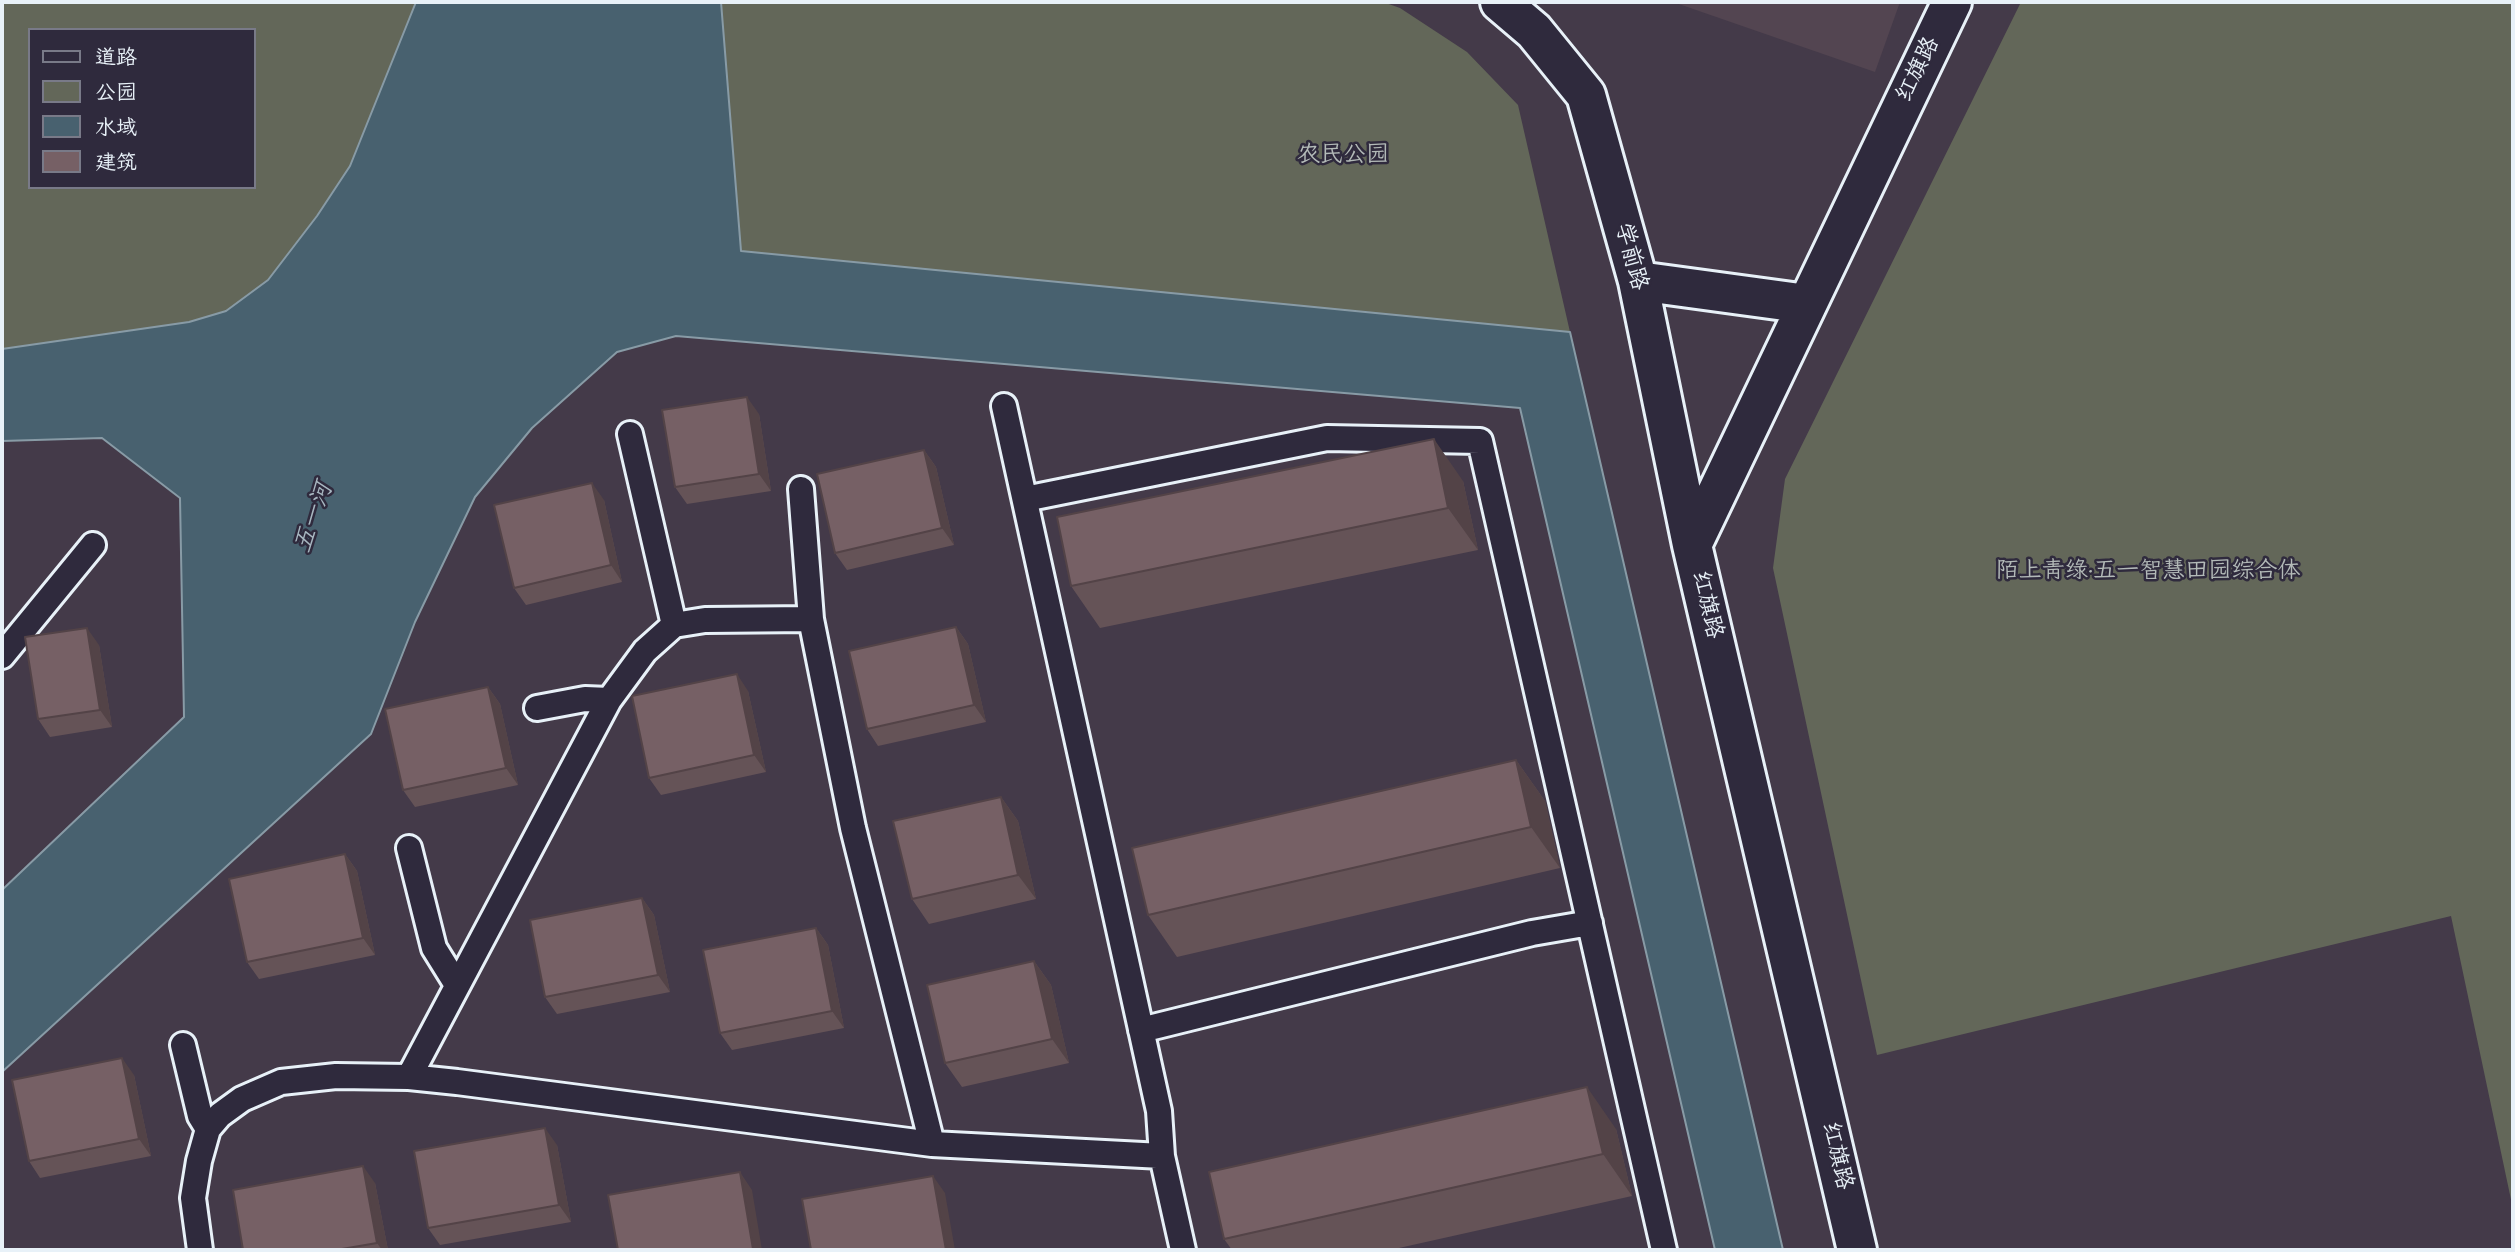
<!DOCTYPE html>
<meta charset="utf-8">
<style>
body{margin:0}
#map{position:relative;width:2515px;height:1252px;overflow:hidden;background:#443a49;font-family:Mynerve,"LXGW WenKai TC",sans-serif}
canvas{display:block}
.frame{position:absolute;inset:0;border:4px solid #e8f1f8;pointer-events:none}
.legend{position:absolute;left:28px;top:28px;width:228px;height:161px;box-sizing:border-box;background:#2f2a3d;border:2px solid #797a88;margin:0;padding:9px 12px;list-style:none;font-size:21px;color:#e8f1f8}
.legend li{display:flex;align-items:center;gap:14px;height:35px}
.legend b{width:35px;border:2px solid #797a88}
</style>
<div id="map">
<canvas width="2515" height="1252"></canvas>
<div class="frame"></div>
<ul class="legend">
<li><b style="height:9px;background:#2f2a3d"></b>道路</li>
<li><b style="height:19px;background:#636759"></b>公园</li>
<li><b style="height:19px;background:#48616f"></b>水域</li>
<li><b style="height:19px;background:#766065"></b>建筑</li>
</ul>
</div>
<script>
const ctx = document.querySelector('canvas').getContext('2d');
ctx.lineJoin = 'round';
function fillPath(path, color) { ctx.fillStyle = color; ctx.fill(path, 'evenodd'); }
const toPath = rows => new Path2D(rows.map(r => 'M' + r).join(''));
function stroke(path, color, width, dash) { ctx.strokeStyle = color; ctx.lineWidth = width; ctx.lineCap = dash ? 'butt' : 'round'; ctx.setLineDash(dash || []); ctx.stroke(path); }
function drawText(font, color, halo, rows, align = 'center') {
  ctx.font = font + ' Mynerve,"LXGW WenKai TC",sans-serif'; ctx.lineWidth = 5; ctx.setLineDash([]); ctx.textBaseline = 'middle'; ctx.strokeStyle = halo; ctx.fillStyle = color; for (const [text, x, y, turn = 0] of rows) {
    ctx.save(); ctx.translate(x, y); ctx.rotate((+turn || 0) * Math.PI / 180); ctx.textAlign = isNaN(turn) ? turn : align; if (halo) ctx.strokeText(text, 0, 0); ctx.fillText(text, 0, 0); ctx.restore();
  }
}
fillPath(toPath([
 [1673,2,1900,2,1875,72]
]), '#534551');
fillPath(toPath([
 [2,2,416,2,350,166,317,216,268,280,226,311,189,322,2,349],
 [30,30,254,30,254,187,30,187],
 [721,2,1383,2,1400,8,1467,52,1518,105,1570,332,741,251],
 [2021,2,2513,2,2513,1209,2451,916,1877,1055,1773,568,1785,479]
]), '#636759');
const water = toPath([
 [416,2,721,2,741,251,1570,332,1783,1250,1715,1250,1520,408,676,336,617,352,532,428,475,497,415,622,371,734,2,1072,2,890,184,717,180,498,102,438,2,441,2,349,189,322,226,311,268,280,317,216,350,166,416,2]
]);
fillPath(water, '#48616f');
stroke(water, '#889ba6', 2);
const lane = toPath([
 [1004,406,1159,1111,1162,1156,1183,1250],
 [630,434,674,625],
 [801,489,811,619],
 [1025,499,1327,438,1480,441,1664,1250],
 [2,656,93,545],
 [537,708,585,699,609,700],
 [409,848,434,948,457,985],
 [1141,1030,1532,933,1590,923],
 [183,1045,200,1116,208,1129],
 [409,1077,609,700,645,651,674,625,705,620,811,619,853,828,932,1144],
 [200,1250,193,1198,199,1161,208,1129,220,1115,242,1099,281,1082,336,1076,409,1077,457,1082,932,1144,1162,1156]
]);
const secondary = toPath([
 [1500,2,1534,31,1586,95,1638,281,1692,545,1857,1250],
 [1638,281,1807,304],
 [1692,545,1952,2]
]);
stroke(lane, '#e8f1f8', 30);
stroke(secondary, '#e8f1f8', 44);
stroke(lane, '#2f2a3d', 24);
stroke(secondary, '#2f2a3d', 38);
fillPath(toPath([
 [759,414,771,491,687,504,675,487],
 [924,450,936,467,954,545,847,570,835,553],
 [1463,481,1478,550,1100,628,1071,586],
 [604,500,622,582,526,605,514,588],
 [956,627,968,644,986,722,878,746,867,729],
 [99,645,112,727,50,737,38,719],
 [488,687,500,704,518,785,415,807,403,790],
 [748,691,766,772,661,795,649,778],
 [1516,760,1545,801,1560,868,1177,957,1148,915],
 [1001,797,1018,821,1036,899,929,924,912,899],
 [345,854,357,871,375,955,259,979,247,962],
 [642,898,654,915,670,992,557,1014,545,997],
 [816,928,828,945,844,1028,732,1050,720,1033],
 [1034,961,1051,985,1069,1063,962,1087,945,1063],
 [134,1075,151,1156,40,1178,29,1161],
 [1616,1129,1632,1196,1390,1250,1232,1250,1224,1239],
 [557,1145,571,1222,440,1245,428,1228],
 [375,1183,388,1250,243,1250]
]), '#655357');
fillPath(toPath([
 [747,397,759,414,771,491,759,474],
 [1434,439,1463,481,1478,550,1448,508],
 [924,450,936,467,954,545,942,528],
 [592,483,604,500,622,582,611,565],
 [956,627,968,644,986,722,974,705],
 [87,628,99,645,112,727,100,710],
 [737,674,748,691,766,772,754,755],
 [488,687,500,704,518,785,506,768],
 [1516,760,1545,801,1560,868,1531,827],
 [1001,797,1018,821,1036,899,1018,875],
 [345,854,357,871,375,955,363,938],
 [642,898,654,915,670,992,658,975],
 [816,928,828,945,844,1028,832,1011],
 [1034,961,1051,985,1069,1063,1052,1039],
 [122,1058,134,1075,151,1156,139,1139],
 [1587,1087,1616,1129,1632,1196,1603,1154],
 [545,1128,557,1145,571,1222,559,1205],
 [363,1166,375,1183,388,1250,382,1250,377,1243],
 [740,1172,752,1190,762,1250,754,1250,753,1249],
 [933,1176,945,1193,955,1250,946,1250]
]), '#534347');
const building = toPath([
 [747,397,759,474,675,487,662,410,747,397],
 [1434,439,1448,508,1071,586,1057,517,1434,439],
 [924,450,942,528,835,553,817,474,924,450],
 [592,483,611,565,514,588,494,505,592,483],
 [956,627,974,705,867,729,849,651,956,627],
 [87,628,100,710,38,719,25,637,87,628],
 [737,674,754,755,649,778,632,696,737,674],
 [488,687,506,768,403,790,385,709,488,687],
 [1516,760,1531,827,1148,915,1132,848,1516,760],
 [1001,797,1018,875,912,899,893,821,1001,797],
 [345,854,363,938,247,962,229,879,345,854],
 [642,898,658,975,545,997,530,920,642,898],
 [816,928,832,1011,720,1033,703,950,816,928],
 [1034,961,1052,1039,945,1063,927,985,1034,961],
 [122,1058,139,1139,29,1161,12,1080,122,1058],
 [1587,1087,1603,1154,1224,1239,1209,1172,1587,1087],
 [545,1128,559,1205,428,1228,414,1151,545,1128],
 [363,1166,377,1243,336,1250,243,1250,233,1190,363,1166],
 [740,1172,753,1249,744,1250,618,1250,608,1195,740,1172],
 [933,1176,946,1250,811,1250,802,1199,933,1176]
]);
fillPath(building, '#766065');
stroke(building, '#534347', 2);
drawText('23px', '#e8f1f8', '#2f2a3d', [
 ["红旗路",1919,70,-64],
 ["学前路",1630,257,75],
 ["红旗路",1706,605,77],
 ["红旗路",1836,1156,77]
]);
drawText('23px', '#b3bab8', '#2f2a3d', [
 ["农民公园",1343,156],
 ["陌上青绿·五一智慧田园综合体",2148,572]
]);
drawText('italic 24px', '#a8b7c1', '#2f2a3d', [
 ["五一河",315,518,-71]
]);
</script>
